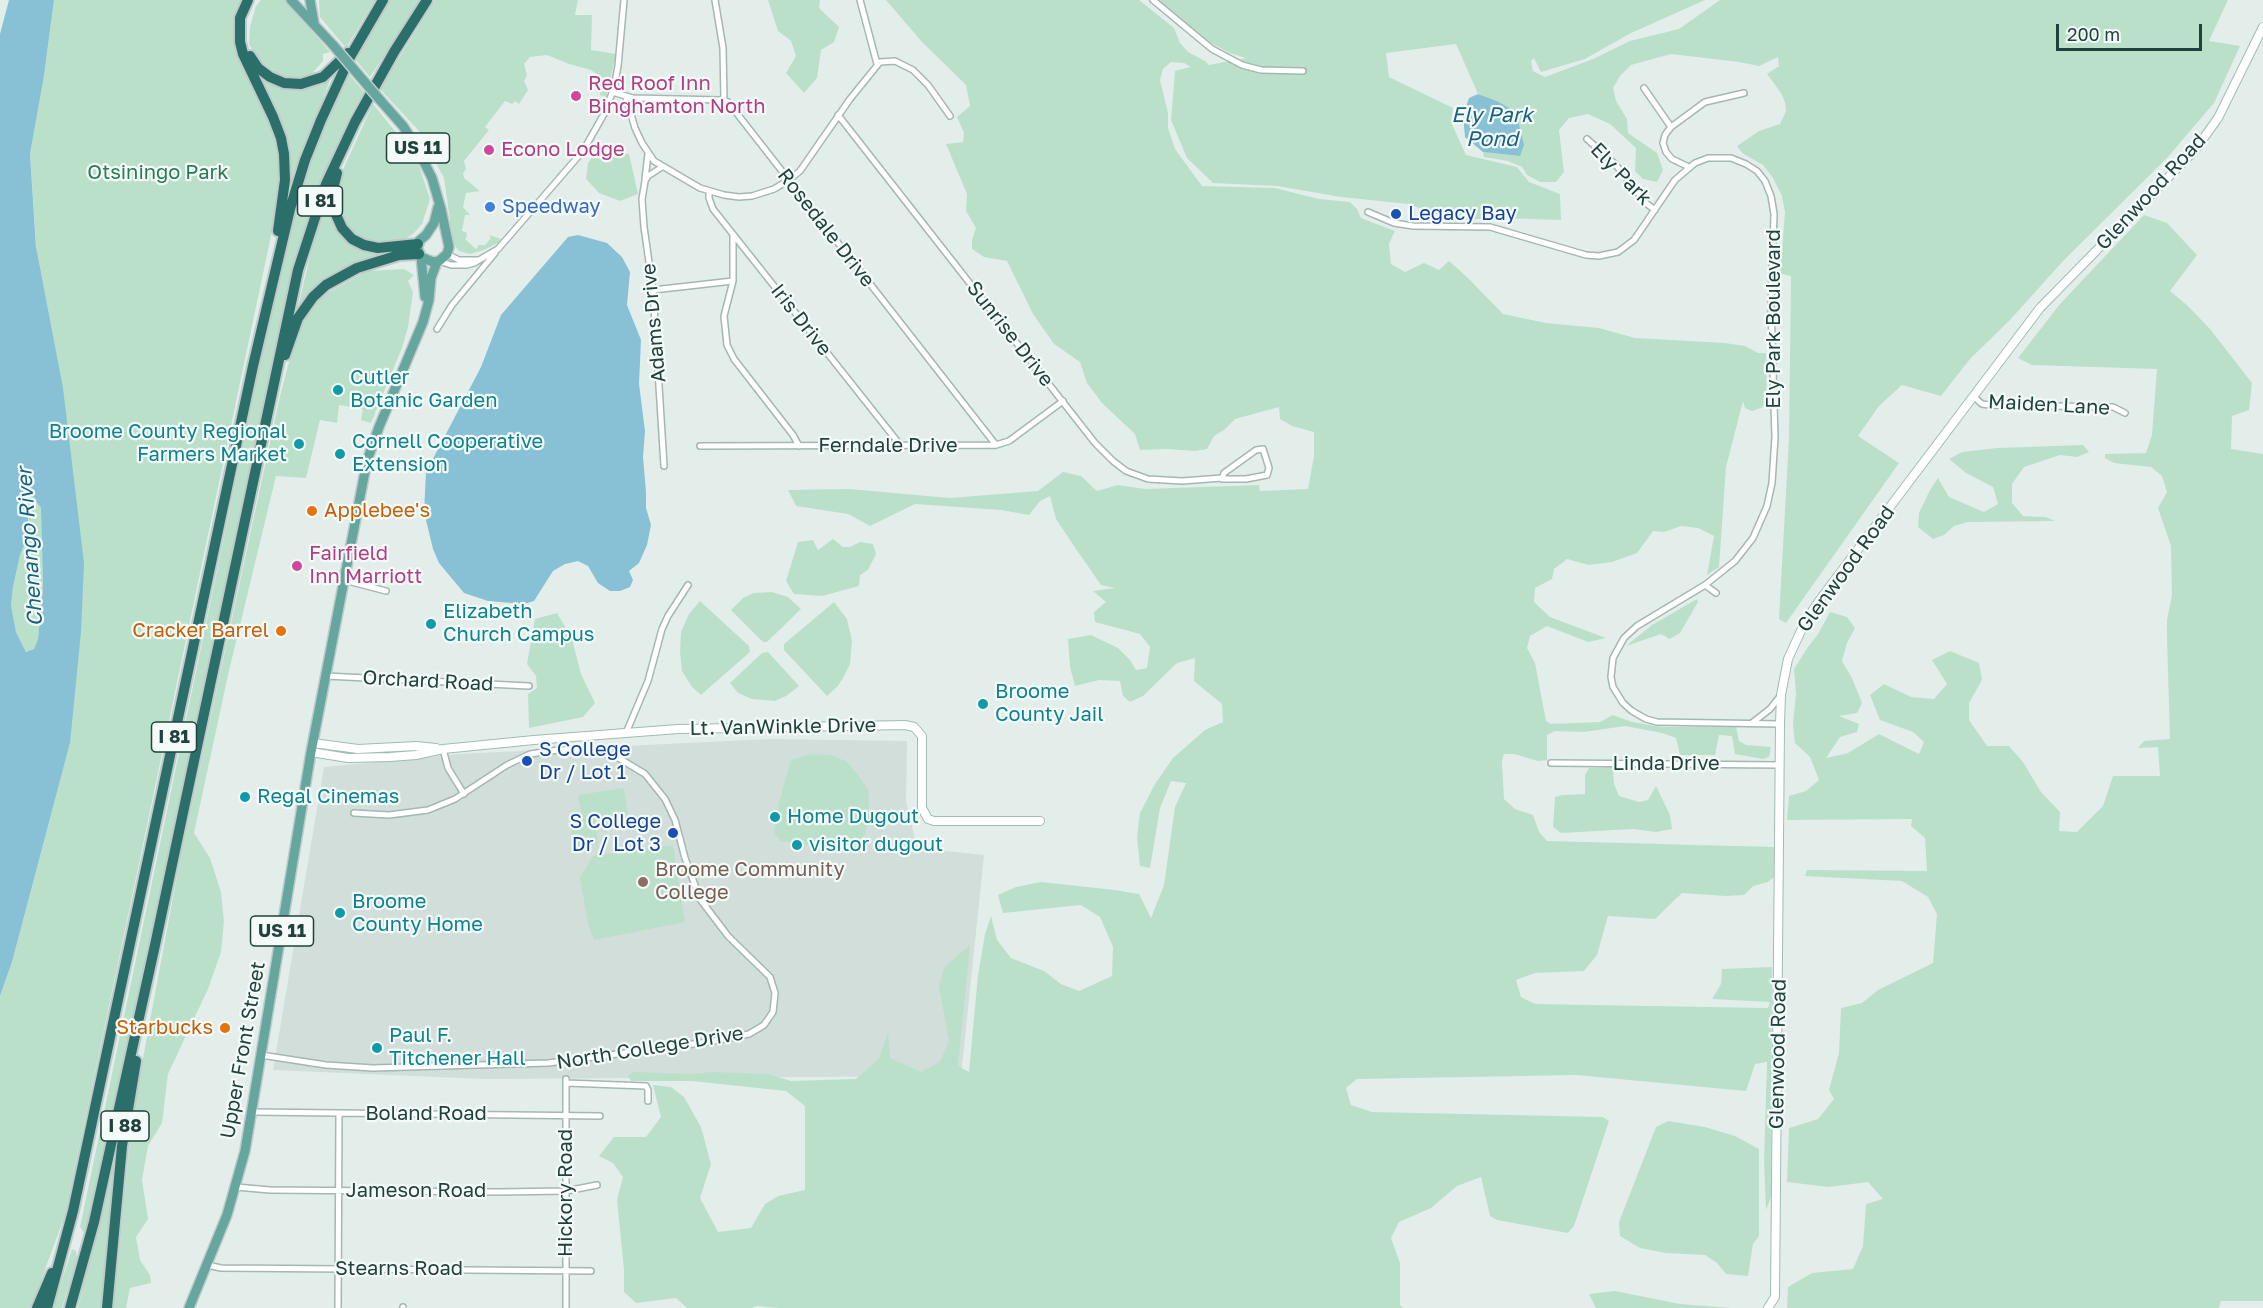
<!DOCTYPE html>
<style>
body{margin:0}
#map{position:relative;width:2263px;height:1308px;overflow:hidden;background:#e3eeeb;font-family:"Golos Text",sans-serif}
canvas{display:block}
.scale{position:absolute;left:2056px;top:24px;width:146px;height:27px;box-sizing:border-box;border:3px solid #21413c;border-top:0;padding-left:8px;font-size:18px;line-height:21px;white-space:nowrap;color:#21413c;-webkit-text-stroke:4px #f4faf8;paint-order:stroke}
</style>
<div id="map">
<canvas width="2263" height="1308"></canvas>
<div class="scale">200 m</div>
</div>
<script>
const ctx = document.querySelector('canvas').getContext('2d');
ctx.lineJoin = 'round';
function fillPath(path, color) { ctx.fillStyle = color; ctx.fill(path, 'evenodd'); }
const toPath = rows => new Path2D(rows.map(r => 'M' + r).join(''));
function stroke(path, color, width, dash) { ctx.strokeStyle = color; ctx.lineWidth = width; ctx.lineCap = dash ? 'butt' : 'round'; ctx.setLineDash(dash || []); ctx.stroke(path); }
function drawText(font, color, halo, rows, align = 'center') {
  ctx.font = font + ' "Golos Text",sans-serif'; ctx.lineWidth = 4.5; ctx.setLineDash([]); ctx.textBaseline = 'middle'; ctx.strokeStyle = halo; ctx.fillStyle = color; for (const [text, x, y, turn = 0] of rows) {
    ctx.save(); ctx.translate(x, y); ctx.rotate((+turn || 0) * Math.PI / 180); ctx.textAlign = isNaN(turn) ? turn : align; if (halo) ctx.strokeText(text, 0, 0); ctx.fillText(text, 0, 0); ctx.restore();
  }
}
fillPath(toPath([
 [769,739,907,741,906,801,917,848,984,855,961,1076,485,1079,273,1070,324,767,459,754]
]), '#d1deda');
fillPath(toPath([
 [54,0,244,0,237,12,234,32,236,48,270,121,279,151,281,188,65,1215,31,1308,0,1308,0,996,12,962,70,743,30,154,45,70],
 [261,0,285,0,330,52,323,54,323,61,307,79,297,79,280,75,258,60,249,44,250,27,256,6],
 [319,0,375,0,346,48,320,17],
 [388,0,421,0,370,77,355,59],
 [435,0,578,0,575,15,592,15,591,50,616,54,606,97,600,95,599,76,591,70,569,64,547,55,530,57,524,64,527,75,524,81,528,90,519,104,515,101,512,104,505,101,485,127,489,130,464,161,466,169,463,173,464,178,480,191,466,193,463,207,470,215,465,215,462,231,466,232,467,236,465,239,476,249,479,245,485,245,491,238,489,235,501,239,500,242,484,250,470,254,459,251,450,239,450,220,444,178,419,131,380,89],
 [768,0,820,0,819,8,839,27,834,42,821,50,817,78,804,93,786,73,796,56,791,41,778,31],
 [886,0,1139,0,1174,28,1180,43,1188,52,1205,61,1209,65,1246,58,1230,53,1209,42,1203,41,1155,0,1705,0,1629,34,1585,59,1541,72,1534,58,1531,61,1533,71,1545,77,1593,59,1630,41,1679,29,1720,0,2228,0,2209,41,2240,46,2214,103,2167,158,2064,260,2010,320,1970,359,1941,396,1902,385,1879,406,1858,436,1899,463,1786,623,1779,619,1789,438,1791,276,1782,274,1780,277,1785,212,1782,196,1773,178,1763,165,1742,153,1737,146,1759,131,1780,124,1786,111,1785,102,1781,93,1767,74,1779,66,1778,57,1759,66,1739,62,1671,54,1631,65,1620,76,1613,88,1616,101,1627,119,1628,133,1657,153,1663,170,1657,182,1643,179,1635,171,1636,148,1610,124,1588,114,1569,118,1559,130,1564,172,1556,182,1540,182,1527,175,1522,167,1508,161,1484,157,1483,152,1520,156,1497,101,1478,94,1456,44,1386,53,1389,77,1453,108,1451,122,1466,155,1517,167,1529,182,1560,194,1561,220,1503,218,1453,220,1408,204,1341,197,1277,186,1213,183,1187,158,1171,120,1175,71,1191,67,1184,63,1171,62,1163,69,1160,80,1168,113,1168,128,1175,149,1202,186,1275,188,1319,199,1350,202,1357,209,1361,218,1395,231,1389,244,1391,264,1405,272,1424,263,1439,270,1449,261,1468,278,1503,314,1546,323,1599,328,1635,338,1725,343,1745,346,1758,353,1766,353,1767,401,1763,407,1752,411,1745,408,1743,401,1726,467,1719,567,1707,575,1714,536,1698,528,1681,526,1664,532,1653,531,1637,553,1612,562,1589,565,1567,559,1554,569,1552,579,1535,588,1534,602,1550,617,1606,638,1588,642,1547,626,1530,636,1527,648,1535,663,1546,721,1551,724,1600,722,1613,715,1632,722,1663,727,1736,727,1739,741,1746,745,1771,747,1769,757,1763,759,1735,754,1732,736,1719,735,1715,755,1680,755,1676,738,1662,733,1625,726,1584,732,1555,731,1547,735,1547,760,1538,761,1514,754,1504,754,1502,761,1504,799,1515,809,1533,815,1539,832,1547,841,1773,847,1775,849,1774,877,1768,882,1753,886,1744,895,1726,896,1682,893,1655,919,1608,916,1597,955,1584,971,1535,973,1516,980,1521,997,1535,1004,1768,1008,1770,1002,1712,999,1721,984,1722,969,1772,967,1771,1197,1766,1210,1764,1162,1767,1062,1755,1064,1746,1091,1576,1075,1357,1079,1346,1088,1351,1105,1372,1112,1603,1117,1609,1121,1574,1226,1568,1233,1497,1220,1490,1216,1481,1177,1457,1186,1431,1208,1399,1222,1391,1238,1400,1263,1400,1305,1403,1308,778,1308,756,1306,752,1308,687,1308,676,1298,636,1303,624,1292,624,1270,617,1200,623,1177,613,1163,599,1156,614,1137,646,1137,661,1117,653,1085,671,1087,684,1097,701,1127,711,1164,700,1198,718,1232,751,1228,765,1204,778,1196,805,1190,805,1106,786,1091,692,1081,631,1081,628,1076,634,1072,694,1074,711,1072,768,1074,791,1081,856,1079,879,1059,888,1032,890,1058,921,1072,940,1062,949,1041,939,986,945,966,970,945,958,1066,969,1072,978,975,985,934,991,916,997,940,1011,958,1044,971,1061,984,1079,991,1112,976,1113,947,1100,917,1081,905,1003,913,998,895,1016,887,1041,882,1115,890,1139,894,1151,918,1164,885,1175,807,1186,783,1171,781,1160,808,1150,868,1140,866,1137,837,1140,813,1155,784,1173,758,1205,730,1223,722,1222,704,1194,681,1195,658,1177,663,1143,696,1130,702,1123,696,1120,681,1099,680,1075,686,1070,667,1068,639,1091,635,1118,648,1130,660,1136,670,1147,668,1150,647,1140,634,1095,622,1094,612,1106,602,1093,591,1115,588,1101,585,1076,549,1056,519,1050,496,1040,501,1029,515,1001,510,915,504,870,526,848,514,796,506,788,490,849,489,950,498,1038,491,1063,472,1081,476,1097,491,1118,485,1145,489,1259,485,1260,491,1308,489,1314,456,1314,432,1292,426,1280,419,1279,407,1235,419,1224,430,1214,436,1207,449,1195,451,1167,449,1140,450,1135,434,1102,403,1087,383,1080,362,1054,344,1033,314,1007,261,984,257,972,249,972,240,976,228,966,211,967,194,946,144,963,142,964,133,957,117,970,106,966,85,922,42],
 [255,69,291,88,315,87,331,77,288,195,288,151],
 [347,72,364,92,350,116,321,183,303,237,287,299,120,1082,87,1233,85,1234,80,1227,284,250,312,157],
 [373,104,416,157,430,199,422,224,413,234,403,240,390,243,369,242,356,235,345,224,339,212,336,196,341,174],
 [595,153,607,157,625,153,629,154,638,194,620,201,599,193,586,179,588,163],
 [328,199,333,224,349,243,364,250,387,254,355,262,329,277,308,295,296,315,311,252],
 [2144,215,2167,223,2197,255,2170,291,2188,306,2210,329,2252,383,2249,410,2232,416,2231,449,2263,454,2263,1301,2221,1301,2219,1308,1787,1308,1788,1287,1812,1273,1853,1269,1863,1246,1866,1204,1883,1199,1868,1182,1829,1187,1787,1182,1789,1128,1818,1119,1834,1099,1829,1090,1839,1053,1841,1008,1862,1003,1878,990,1933,963,1937,914,1928,897,1902,881,1805,876,1807,870,1927,871,1925,838,1911,826,1912,819,1787,820,1789,796,1806,791,1819,780,1810,757,1795,743,1793,724,1796,694,1794,669,1808,647,1818,634,1830,612,1847,617,1855,628,1847,643,1842,661,1852,678,1862,703,1857,713,1839,716,1859,724,1857,732,1840,737,1826,758,1848,753,1879,734,1919,754,1924,742,1913,732,1880,720,1870,695,1884,684,1911,697,1934,699,1947,684,1932,660,1950,651,1979,663,1982,680,1969,703,1969,720,1987,746,2009,746,2023,762,2041,792,2060,812,2059,831,2077,832,2103,806,2113,776,2160,776,2158,747,2138,748,2144,741,2170,739,2167,637,2167,620,2172,595,2171,546,2158,508,2167,492,2162,476,2151,467,2114,463,2105,458,2105,454,2146,453,2152,435,2157,369,2032,365,2018,358,2060,304],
 [404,269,414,275,408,281,413,292,408,327,402,348,371,423,361,420,363,409,339,405,337,423,320,420,306,478,276,476,228,675,194,833,210,858,221,892,224,922,221,952,208,989,168,1074,162,1123,148,1146,142,1180,148,1219,136,1237,140,1260,150,1275,151,1283,130,1288,126,1308,111,1308,116,1284,132,1118,156,988,181,855,280,396,298,328,320,297,367,271],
 [2083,445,2089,452,2077,457,2060,455,2024,467,2012,484,2012,503,2023,516,2046,517,2055,521,1968,522,1954,526,1944,535,1933,539,1918,527,1919,513,1930,490,1938,478,1949,497,1984,512,1998,504,1993,487,1966,473,1949,459,1962,452,1997,448],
 [30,484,41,508,43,587,38,639,34,649,26,652,16,632,11,605,13,587,20,555,27,538],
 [833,539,843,547,850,547,860,542,873,544,876,554,868,570,860,575,859,586,822,596,794,594,786,581,798,542,813,540,818,550],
 [772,592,788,597,801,609,767,642,763,642,731,610,743,598,754,593],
 [1697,599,1698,602,1680,633,1670,639,1661,634,1626,646,1652,625],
 [700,601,749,646,750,652,701,695,692,687,682,671,680,652,681,632,689,614],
 [834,602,847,619,852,641,850,664,844,676,838,686,827,696,784,650,784,644],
 [557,613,572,639,581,674,595,703,583,717,529,728,528,694,537,688,536,676,527,664,535,619],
 [768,652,799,686,786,696,775,701,752,699,738,693,730,683,762,653],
 [812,754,830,755,846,761,858,775,868,790,869,816,865,834,857,844,815,846,781,841,774,833,779,803,791,760],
 [1613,767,1614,784,1619,796,1639,802,1648,800,1656,786,1670,815,1672,829,1656,832,1633,829,1561,833,1553,827,1555,797,1562,795,1585,794,1585,775,1589,768],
 [624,788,628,814,595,819,598,844,574,848,570,822,582,819,578,795],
 [673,845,685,922,594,940,588,923,580,878,593,856],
 [1668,1121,1705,1127,1735,1136,1759,1149,1759,1236,1753,1244,1748,1276,1726,1274,1717,1263,1705,1255,1666,1253,1640,1248,1620,1236,1619,1222,1656,1127],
 [116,1149,118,1150,103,1308,78,1308],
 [72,1249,76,1251,77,1259,62,1308,53,1308],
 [1615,1291,1680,1304,1732,1308,1596,1308,1589,1294]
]), '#bbe0ca');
fillPath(toPath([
 [9,0,54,0,44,76,30,154,36,247,63,388,84,563,81,632,70,743,12,962,0,996,0,34],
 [30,486,33,496,41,508,43,587,38,639,34,649,26,652,16,632,11,605,13,587,20,555,27,538],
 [1478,94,1497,101,1516,112,1524,145,1520,156,1483,152,1465,137,1463,115,1469,98],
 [578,235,607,243,622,257,630,272,627,305,641,340,639,384,645,431,643,457,646,492,646,508,651,525,647,545,639,563,629,571,633,580,630,587,620,591,610,591,598,583,588,566,578,561,565,564,553,571,534,601,524,604,488,601,464,593,439,563,433,549,424,512,426,472,481,367,501,315,568,237]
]), '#88c0d6');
const street = toPath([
 [715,0,723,48,724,100],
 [860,0,877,64],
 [1153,0,1212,49,1242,65,1261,70,1303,71],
 [1644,88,1671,127],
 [612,92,633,98,720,100,728,102,996,445],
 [626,97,635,128,642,143,654,161,700,188,724,195,739,197,752,196,774,189,789,180,800,171,850,99,880,62,895,61,913,70,928,85,950,116],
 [838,115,1095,443,1113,461,1126,471,1148,479,1182,481,1222,478],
 [1587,139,1615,164,1647,204,1655,210],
 [662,167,648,176,645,181,642,199,644,227,653,290,664,466],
 [1689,167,1672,159,1666,152,1663,143,1665,135,1671,127,1705,102,1744,93],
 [645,179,648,154],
 [709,191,709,198,713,209,901,446],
 [1368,212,1394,223,1413,226,1490,227,1586,255,1599,256,1618,252,1634,240,1675,180,1695,163,1708,158,1731,158,1746,164,1757,171,1765,181,1771,196,1774,214,1771,306,1775,437,1772,483,1767,506,1753,538,1735,561,1705,585,1637,626,1624,638,1613,658,1611,677,1613,687,1623,703,1632,711,1646,719,1657,722,1780,724],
 [733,235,733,281,724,316,727,345,734,359,793,435,799,446],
 [447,254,459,260,478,260],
 [439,261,451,265,467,265,474,263,498,249,583,151,604,114,614,88,618,66,624,0],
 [653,290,733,281],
 [437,329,452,305,495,253],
 [1973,396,1982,404,1989,405,2113,407,2125,413],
 [700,446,996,445,1009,441,1063,401],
 [1263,449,1269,468,1267,475,1246,479,1222,479,1224,473,1256,450,1263,449],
 [344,580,386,591],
 [1705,585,1716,593],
 [326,676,529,686],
 [1752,723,1770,709,1781,695],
 [626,733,648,681,662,629,668,616,688,585],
 [443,749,448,768,464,794],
 [1551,763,1780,765],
 [261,1055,326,1065,373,1068,548,1063,709,1042,749,1034,764,1025,773,1012,775,993,770,977,728,936,700,899,685,858,675,820,665,799,645,774,617,757,585,749,558,750,530,754,507,765,455,799,428,810,389,815,354,813],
 [566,1083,646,1086,648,1090,648,1101],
 [252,1112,600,1116],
 [236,1187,270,1190,498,1192,566,1191,597,1185],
 [207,1265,221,1268,591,1271],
 [403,1307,403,1308],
 [338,1308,339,1114],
 [566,1308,566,1079]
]);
const secondary = toPath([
 [313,743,358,749,416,746,436,748],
 [311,752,348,758,390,757,416,755,443,749,534,740,678,729,905,725,914,727,922,736,922,808,928,819,934,821,1040,821],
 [1768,1308,1775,1297,1780,724,1781,695,1788,659,1805,622,1819,601,2040,308,2195,150,2218,118,2263,27]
]);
const primary = toPath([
 [291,0,333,45],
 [310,0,314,23],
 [380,100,403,126,417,148,432,178,441,209,449,247,447,254,439,261,433,262,421,257],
 [425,297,421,257,417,247,419,241,426,235,434,223,438,207],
 [189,1308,227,1215,245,1151,311,752,367,461,379,427,423,322,429,300,431,278,437,262]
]);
const highway = toPath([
 [248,0,240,18,240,42,243,54,273,117,281,138,284,154,285,180,278,231],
 [250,56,258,68,270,77,284,83,301,84,323,77,348,53],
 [337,173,333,189,334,210,342,228,352,239,364,245,378,248,418,244],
 [285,355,298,318,313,297,326,285,357,268,399,255,419,254],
 [37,1308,52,1273],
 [47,1308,73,1211,253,366,290,209,305,160,321,120,350,57,383,0],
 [70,1308,94,1222,155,945,298,270,326,184,355,122,394,52,427,0],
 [107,1308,122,1146,136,1061]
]);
stroke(street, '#a5b7b3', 8);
stroke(secondary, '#a1bbb5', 10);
stroke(primary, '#c1cac8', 12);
stroke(highway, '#c1cac8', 14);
stroke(street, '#fff', 5);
stroke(secondary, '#fff', 8);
stroke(primary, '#65a69e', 9);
stroke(highway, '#2b6f6a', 10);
const primaryBridge = toPath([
 [333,45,380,100]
]);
stroke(primaryBridge, '#c1cac8', 12, []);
stroke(primaryBridge, '#65a69e', 9);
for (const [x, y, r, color] of [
 [576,96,6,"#d1479c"],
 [489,150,6,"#d1479c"],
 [490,207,6,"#3f7fe0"],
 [1396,214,6,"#1a4fb4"],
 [338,390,6,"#0f9aa8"],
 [299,444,6,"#0f9aa8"],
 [340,454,6,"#0f9aa8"],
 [312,511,6,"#e8710a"],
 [297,566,6,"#d1479c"],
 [431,624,6,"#0f9aa8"],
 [281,631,6,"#e8710a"],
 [983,704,6,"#0f9aa8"],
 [527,761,6,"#1a4fb4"],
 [245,797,6,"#0f9aa8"],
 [775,817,6,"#0f9aa8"],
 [673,833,6,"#1a4fb4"],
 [797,845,6,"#0f9aa8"],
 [643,882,6,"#8d6e63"],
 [340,913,6,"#0f9aa8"],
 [225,1028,6,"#e8710a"],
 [377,1048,6,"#0f9aa8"]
]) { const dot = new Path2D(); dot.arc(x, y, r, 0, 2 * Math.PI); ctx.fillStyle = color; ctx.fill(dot); stroke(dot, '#f4faf8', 2); }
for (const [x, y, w] of [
 [418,148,63],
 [320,201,45],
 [174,737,45],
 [282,931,63],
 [125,1126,48]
]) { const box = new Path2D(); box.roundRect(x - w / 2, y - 15, w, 30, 4.5); ctx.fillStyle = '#f4faf8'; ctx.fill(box); stroke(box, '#21413c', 1.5); }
drawText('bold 18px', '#21413c', null, [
 ["US 11",418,148],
 ["I 81",320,201],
 ["I 81",174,737],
 ["US 11",282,931],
 ["I 88",125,1126]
]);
drawText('20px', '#b23c85', '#f4faf8', [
 ["Red Roof Inn",588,84],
 ["Binghamton North",588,107],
 ["Econo Lodge",501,150],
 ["Fairfield",309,554],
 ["Inn Marriott",309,577]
], 'left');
drawText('20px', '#297b53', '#f4faf8', [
 ["Otsiningo Park",158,173]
]);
drawText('20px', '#21413c', '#f4faf8', [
 ["Ely Park",1621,174,46],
 ["Glenwood Road",2151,192,-47],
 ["Rosedale Drive",826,228,52],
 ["Ely Park Boulevard",1774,319,-90],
 ["Iris Drive",801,320,52],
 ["Adams Drive",654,323,-95],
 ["Sunrise Drive",1010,334,52],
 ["Maiden Lane",2049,405,3],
 ["Ferndale Drive",888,446],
 ["Glenwood Road",1846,569,-54],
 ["Orchard Road",428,681,3],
 ["Lt. VanWinkle Drive",783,727,-1],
 ["Linda Drive",1666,764],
 ["North College Drive",650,1048,-9],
 ["Upper Front Street",243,1050,-80],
 ["Glenwood Road",1778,1054,-89],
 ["Boland Road",426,1114],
 ["Jameson Road",416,1191],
 ["Hickory Road",566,1193,-90],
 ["Stearns Road",399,1269]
]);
drawText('20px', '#366cbe', '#f4faf8', [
 ["Speedway",502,207]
], 'left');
drawText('20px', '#164399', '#f4faf8', [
 ["Legacy Bay",1408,214],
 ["S College",539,750],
 ["Dr / Lot 1",539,773],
 ["S College",661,822,"right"],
 ["Dr / Lot 3",661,845,"right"]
], 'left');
drawText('20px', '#0d838f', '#f4faf8', [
 ["Cutler",350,378],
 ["Botanic Garden",350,401],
 ["Broome County Regional",287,432,"right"],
 ["Farmers Market",287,455,"right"],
 ["Cornell Cooperative",352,442],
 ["Extension",352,465],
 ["Elizabeth",443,612],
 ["Church Campus",443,635],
 ["Broome",995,692],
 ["County Jail",995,715],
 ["Regal Cinemas",257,797],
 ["Home Dugout",787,817],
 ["visitor dugout",809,845],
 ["Broome",352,902],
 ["County Home",352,925],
 ["Paul F.",389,1036],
 ["Titchener Hall",389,1059]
], 'left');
drawText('20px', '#c56008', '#f4faf8', [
 ["Applebee's",324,511,"left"],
 ["Cracker Barrel",269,631],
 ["Starbucks",213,1028]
], 'right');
drawText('20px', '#785e54', '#f4faf8', [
 ["Broome Community",655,870],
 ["College",655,893]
], 'left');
drawText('italic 21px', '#176281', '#f4faf8', [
 ["Ely Park",1492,115],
 ["Pond",1492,139],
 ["Chenango River",30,547,-94]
]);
</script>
